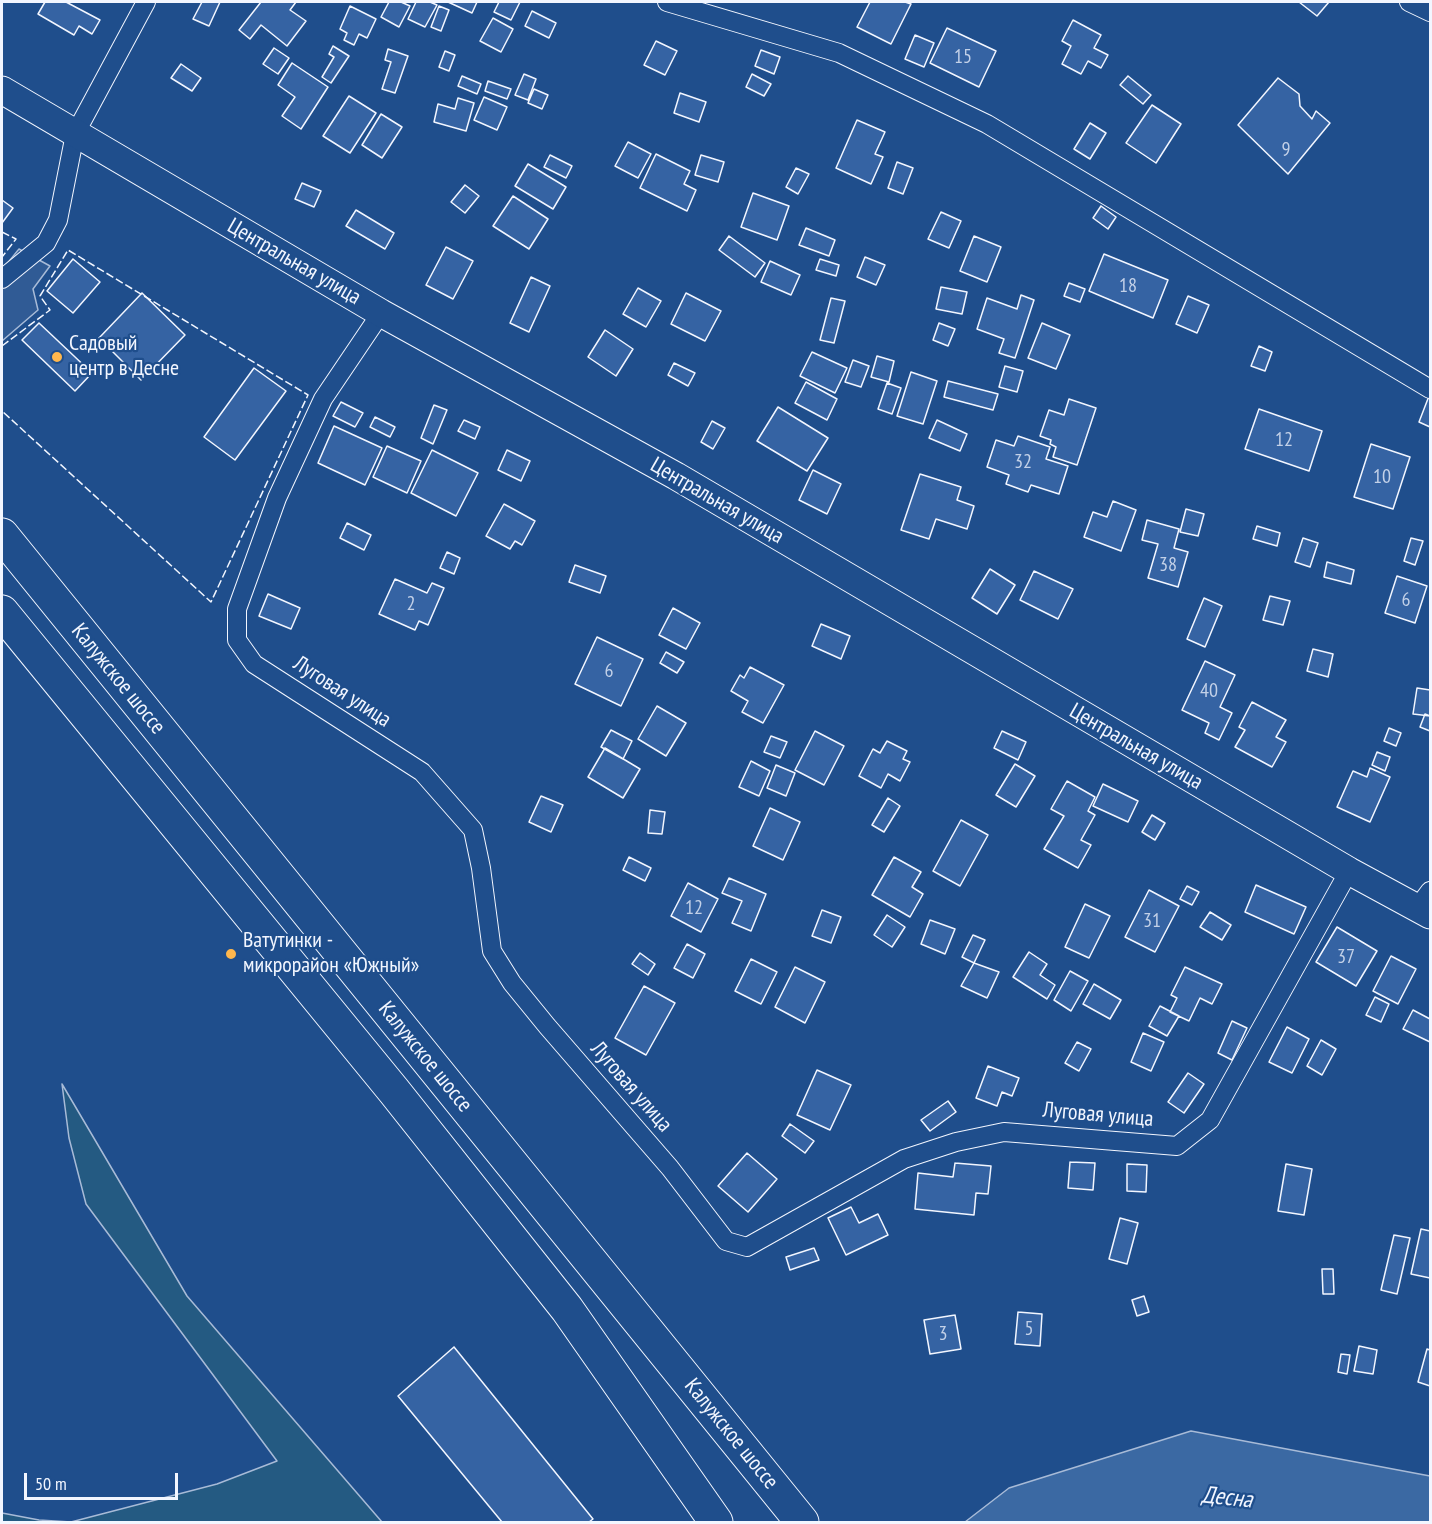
<!DOCTYPE html>
<meta charset="utf-8">
<style>
body{margin:0}
#map{position:relative;width:1432px;height:1524px;overflow:hidden;background:#1f4e8c;font-family:"PT Sans Narrow",sans-serif}
canvas{display:block}
.frame{position:absolute;inset:0;border:3px solid #f2f6ff;pointer-events:none}
.scale{position:absolute;left:24px;top:1473px;width:154px;height:27px;box-sizing:border-box;border:3px solid #f2f6ff;border-top:0;padding-left:8px;font-size:18px;line-height:21px;white-space:nowrap;color:#f2f6ff;-webkit-text-stroke:4px #1f4e8c;paint-order:stroke}
</style>
<div id="map">
<canvas width="1432" height="1524"></canvas>
<div class="frame"></div>
<div class="scale">50 m</div>
</div>
<script>
const ctx = document.querySelector('canvas').getContext('2d');
ctx.lineJoin = 'round';
function fillPath(path, color) { ctx.fillStyle = color; ctx.fill(path, 'evenodd'); }
const toPath = rows => new Path2D(rows.map(r => 'M' + r).join(''));
function stroke(path, color, width, dash) { ctx.strokeStyle = color; ctx.lineWidth = width; ctx.lineCap = dash ? 'butt' : 'round'; ctx.setLineDash(dash || []); ctx.stroke(path); }
function drawText(font, color, halo, rows, align = 'center') {
  ctx.font = font + ' "PT Sans Narrow",sans-serif'; ctx.lineWidth = 4.5; ctx.setLineDash([]); ctx.textBaseline = 'middle'; ctx.strokeStyle = halo; ctx.fillStyle = color; for (const [text, x, y, turn = 0] of rows) {
    ctx.save(); ctx.translate(x, y); ctx.rotate((+turn || 0) * Math.PI / 180); ctx.textAlign = isNaN(turn) ? turn : align; if (halo) ctx.strokeText(text, 0, 0); ctx.fillText(text, 0, 0); ctx.restore();
  }
}
const green = toPath([
 [62,1084,187,1296,382,1522,2,1522,2,1513,39,1520,71,1522,217,1484,277,1461,86,1204,69,1138,62,1084]
]);
fillPath(green, '#245a82');
stroke(green, '#a8bbd7', 1.5);
const parking = toPath([
 [19,249,50,266,33,289,38,310,2,341,2,270,19,249]
]);
fillPath(parking, '#305b95');
stroke(parking, '#a8bbd7', 1.5);
const water = toPath([
 [1191,1431,1430,1476,1430,1522,965,1522,1009,1488,1191,1431]
]);
fillPath(water, '#3b69a3');
stroke(water, '#a8bbd7', 1.5);
const building = toPath([
 [45,2,66,2,100,20,92,34,79,26,74,35,38,14,45,2],
 [202,2,220,2,209,26,193,19,202,2],
 [261,2,296,2,290,10,306,21,287,46,261,25,250,39,239,30,261,2],
 [389,2,401,2,410,6,399,27,381,17,389,2],
 [416,2,430,2,437,5,425,27,408,19,416,2],
 [448,2,477,2,472,13,448,2],
 [499,2,520,2,511,20,494,12,499,2],
 [870,2,905,2,911,4,891,44,857,27,870,2],
 [1299,2,1329,2,1317,16,1299,2],
 [350,6,376,19,367,38,359,34,354,45,344,40,347,33,340,29,350,6],
 [439,6,449,10,441,31,431,27,439,6],
 [532,11,556,23,549,38,525,26,532,11],
 [493,18,513,29,501,52,480,41,493,18],
 [1073,20,1101,35,1094,48,1108,55,1101,68,1088,61,1081,74,1062,64,1071,46,1062,41,1073,20],
 [947,28,996,51,979,87,930,63,947,28],
 [915,35,934,43,924,67,905,59,915,35],
 [656,41,677,51,665,75,644,65,656,41],
 [333,46,349,56,331,83,322,77,334,57,329,54,333,46],
 [274,48,289,58,278,74,263,64,274,48],
 [388,49,408,56,395,93,382,89,391,62,385,60,388,49],
 [761,50,780,57,774,74,755,66,761,50],
 [445,51,455,55,449,71,439,67,445,51],
 [292,63,328,87,301,129,282,116,295,97,278,85,292,63],
 [181,64,201,78,192,91,171,78,181,64],
 [524,74,536,79,528,100,515,95,524,74],
 [752,74,771,84,764,96,746,87,752,74],
 [462,76,481,84,477,94,458,86,462,76],
 [1128,76,1151,95,1143,104,1120,85,1128,76],
 [1278,78,1299,94,1300,106,1312,119,1316,111,1330,123,1288,174,1238,125,1278,78],
 [488,81,511,89,507,99,485,91,488,81],
 [534,89,548,95,542,109,528,103,534,89],
 [680,93,706,102,699,122,674,113,680,93],
 [349,96,376,113,350,153,323,136,349,96],
 [484,97,507,107,497,130,474,120,484,97],
 [458,98,474,103,466,131,434,122,438,104,455,109,458,98],
 [1152,105,1181,124,1156,163,1126,143,1152,105],
 [381,114,402,127,382,158,362,145,381,114],
 [857,120,885,132,875,154,883,157,871,184,836,168,857,120],
 [1090,123,1106,133,1090,159,1074,149,1090,123],
 [628,142,651,154,638,178,615,166,628,142],
 [656,154,690,171,684,184,696,190,687,211,640,188,656,154],
 [550,155,572,166,566,178,544,167,550,155],
 [701,155,724,162,718,182,695,175,701,155],
 [897,162,913,168,903,194,888,188,897,162],
 [528,164,566,187,553,209,515,186,528,164],
 [796,168,809,174,798,194,786,187,796,168],
 [302,183,321,191,314,207,295,199,302,183],
 [465,185,479,196,465,213,451,202,465,185],
 [753,193,789,206,777,240,741,227,753,193],
 [513,196,548,219,529,249,493,226,513,196],
 [2,200,13,208,2,223,2,200],
 [1101,206,1116,217,1108,229,1093,218,1101,206],
 [356,210,394,233,385,249,346,226,356,210],
 [941,212,961,221,949,248,928,239,941,212],
 [806,228,835,240,829,256,799,245,806,228],
 [729,236,765,263,755,277,719,250,729,236],
 [974,236,1001,247,987,282,960,271,974,236],
 [446,247,473,261,453,299,426,285,446,247],
 [1104,254,1168,280,1153,318,1089,291,1104,254],
 [865,257,885,265,876,285,857,277,865,257],
 [73,259,100,282,73,313,47,291,73,259],
 [820,259,839,265,836,276,816,270,820,259],
 [770,261,800,275,791,295,761,282,770,261],
 [531,277,550,286,529,332,510,323,531,277],
 [1069,283,1085,289,1080,302,1064,296,1069,283],
 [941,287,967,292,962,314,936,309,941,287],
 [638,288,661,301,646,327,623,314,638,288],
 [142,293,185,335,141,380,99,338,142,293],
 [686,293,721,311,705,341,671,324,686,293],
 [1021,295,1034,300,1015,358,999,353,1004,339,977,329,987,298,1017,309,1021,295],
 [1188,296,1209,305,1197,333,1176,324,1188,296],
 [831,298,845,301,834,343,820,340,831,298],
 [39,323,92,373,75,391,22,340,39,323],
 [939,323,955,329,948,346,933,340,939,323],
 [1042,323,1070,335,1056,369,1028,358,1042,323],
 [605,330,633,349,616,376,588,357,605,330],
 [1259,346,1272,352,1265,371,1251,366,1259,346],
 [812,352,847,368,835,393,800,376,812,352],
 [877,356,894,361,889,382,871,377,877,356],
 [853,360,869,366,861,387,845,382,853,360],
 [674,363,695,373,688,386,668,375,674,363],
 [1005,366,1023,371,1017,392,999,387,1005,366],
 [254,368,286,391,235,460,204,437,254,368],
 [911,372,937,381,923,424,897,416,911,372],
 [948,381,998,394,993,410,944,397,948,381],
 [806,382,837,399,827,420,795,403,806,382],
 [887,383,901,388,892,414,878,409,887,383],
 [1429,396,1430,397,1430,427,1419,422,1429,396],
 [1069,399,1096,408,1077,465,1053,457,1056,447,1050,444,1051,440,1040,436,1049,410,1064,415,1069,399],
 [341,402,363,413,355,427,333,416,341,402],
 [434,405,447,410,433,444,421,438,434,405],
 [778,407,828,438,807,471,757,441,778,407],
 [1259,409,1322,431,1309,471,1245,449,1259,409],
 [375,417,395,427,390,437,370,427,375,417],
 [464,420,480,427,475,439,458,431,464,420],
 [937,420,967,434,960,451,929,438,937,420],
 [712,421,725,428,713,449,701,442,712,421],
 [334,426,382,448,365,485,318,463,334,426],
 [1018,436,1050,447,1046,459,1068,466,1059,494,1031,485,1028,492,1006,484,1009,475,987,467,996,440,1014,446,1018,436],
 [1371,444,1410,457,1393,509,1354,497,1371,444],
 [387,446,421,461,407,493,373,477,387,446],
 [432,450,478,473,456,516,411,493,432,450],
 [507,450,530,461,521,481,498,470,507,450],
 [813,470,841,484,827,514,799,500,813,470],
 [920,474,961,487,957,500,974,506,967,529,936,519,929,539,901,530,920,474],
 [1113,501,1136,510,1121,551,1084,537,1093,512,1107,517,1113,501],
 [504,504,535,521,522,545,515,541,510,549,486,536,504,504],
 [1186,509,1204,514,1198,536,1180,532,1186,509],
 [1147,520,1179,529,1174,548,1188,552,1178,587,1148,578,1158,544,1142,540,1147,520],
 [347,523,371,535,364,550,340,538,347,523],
 [1257,526,1280,533,1277,546,1253,539,1257,526],
 [1303,538,1318,543,1310,567,1295,562,1303,538],
 [1411,538,1423,541,1415,565,1404,561,1411,538],
 [447,552,460,558,454,574,440,568,447,552],
 [1327,562,1354,570,1351,584,1324,577,1327,562],
 [575,565,606,576,600,593,569,582,575,565],
 [990,569,1015,585,997,614,972,598,990,569],
 [1034,571,1073,589,1058,619,1020,600,1034,571],
 [1397,576,1427,586,1415,623,1385,613,1397,576],
 [395,579,427,593,432,583,444,588,428,625,419,621,415,630,379,614,395,579],
 [268,594,300,608,291,629,259,616,268,594],
 [1270,596,1290,601,1283,625,1263,620,1270,596],
 [1204,598,1222,606,1205,647,1187,639,1204,598],
 [673,608,700,623,686,649,659,635,673,608],
 [821,624,850,636,841,659,812,646,821,624],
 [597,637,643,659,621,706,575,684,597,637],
 [1313,649,1333,654,1328,677,1307,671,1313,649],
 [666,652,684,662,677,673,660,663,666,652],
 [1205,661,1235,675,1220,707,1232,713,1219,740,1205,733,1209,723,1182,710,1205,661],
 [750,667,784,685,763,723,742,712,748,701,731,691,740,675,744,678,750,667],
 [1417,688,1430,690,1430,716,1413,714,1417,688],
 [1252,702,1286,720,1276,737,1286,742,1272,767,1235,747,1245,730,1239,727,1252,702],
 [657,706,686,723,666,756,638,739,657,706],
 [1425,714,1430,716,1430,731,1420,727,1425,714],
 [1389,728,1401,733,1396,746,1384,741,1389,728],
 [611,730,632,741,623,759,601,747,611,730],
 [815,731,844,746,824,785,795,770,815,731],
 [1002,731,1026,742,1018,760,994,748,1002,731],
 [771,736,787,742,780,758,764,752,771,736],
 [887,741,907,751,903,759,910,762,900,781,888,774,881,788,859,776,873,749,880,753,887,741],
 [605,748,640,769,623,798,588,777,605,748],
 [1377,752,1390,757,1385,771,1372,765,1377,752],
 [751,761,770,771,759,796,739,787,751,761],
 [1015,764,1035,776,1016,807,996,795,1015,764],
 [776,765,795,773,786,796,767,788,776,765],
 [1370,768,1390,777,1370,822,1337,807,1353,771,1367,777,1370,768],
 [1067,781,1095,797,1088,811,1095,815,1081,840,1091,845,1078,868,1044,849,1064,816,1051,809,1067,781],
 [1103,784,1138,801,1128,822,1093,806,1103,784],
 [541,796,563,805,551,832,529,822,541,796],
 [888,798,900,806,884,832,872,825,888,798],
 [770,808,800,822,783,860,753,846,770,808],
 [650,810,665,812,662,834,648,833,650,810],
 [1152,815,1165,823,1155,840,1142,832,1152,815],
 [961,820,988,835,960,886,933,871,961,820],
 [629,857,651,868,645,881,623,870,629,857],
 [894,857,921,872,912,887,923,894,910,917,872,895,894,857],
 [729,878,766,894,751,931,732,923,742,901,722,893,729,878],
 [688,883,718,899,701,932,671,916,688,883],
 [1256,885,1306,907,1294,934,1245,912,1256,885],
 [1187,886,1199,892,1192,905,1180,899,1187,886],
 [1149,890,1179,906,1155,952,1125,937,1149,890],
 [1085,904,1110,916,1089,958,1065,947,1085,904],
 [822,910,841,917,831,943,812,936,822,910],
 [1210,912,1231,925,1222,940,1200,927,1210,912],
 [887,915,905,927,892,947,874,935,887,915],
 [930,920,955,929,945,954,921,944,930,920],
 [1337,927,1377,951,1356,986,1316,962,1337,927],
 [973,935,985,940,974,963,962,957,973,935],
 [687,944,705,954,693,978,674,968,687,944],
 [1029,952,1047,964,1040,975,1055,985,1047,999,1013,977,1029,952],
 [640,953,655,964,648,975,632,964,640,953],
 [1391,956,1416,969,1398,1004,1373,991,1391,956],
 [751,959,777,972,761,1004,735,991,751,959],
 [974,963,999,972,987,998,961,986,974,963],
 [795,967,825,982,805,1023,775,1007,795,967],
 [1185,967,1222,984,1212,1004,1200,998,1189,1021,1170,1012,1177,998,1171,995,1185,967],
 [1070,971,1088,981,1071,1011,1054,1000,1070,971],
 [1094,984,1121,1000,1110,1019,1083,1004,1094,984],
 [644,986,675,1003,646,1055,615,1038,644,986],
 [1375,997,1389,1004,1381,1022,1366,1015,1375,997],
 [1160,1006,1179,1016,1167,1036,1149,1026,1160,1006],
 [1413,1010,1430,1019,1430,1042,1403,1029,1413,1010],
 [1232,1021,1247,1028,1232,1060,1218,1053,1232,1021],
 [1287,1027,1309,1039,1292,1073,1269,1062,1287,1027],
 [1143,1033,1164,1042,1151,1071,1131,1062,1143,1033],
 [1321,1040,1336,1049,1322,1075,1307,1066,1321,1040],
 [1077,1042,1091,1049,1079,1071,1065,1063,1077,1042],
 [988,1066,1019,1078,1012,1096,1002,1092,997,1106,976,1098,988,1066],
 [817,1070,851,1085,830,1130,797,1115,817,1070],
 [1188,1073,1204,1084,1184,1113,1168,1102,1188,1073],
 [948,1101,956,1112,930,1131,921,1120,948,1101],
 [790,1124,814,1141,805,1153,782,1136,790,1124],
 [747,1153,777,1179,748,1212,718,1186,747,1153],
 [1070,1162,1095,1163,1093,1190,1068,1188,1070,1162],
 [955,1163,991,1166,988,1194,976,1193,974,1215,915,1209,918,1173,953,1177,955,1163],
 [1127,1164,1147,1165,1146,1192,1127,1191,1127,1164],
 [1286,1164,1312,1169,1304,1215,1278,1211,1286,1164],
 [851,1207,859,1223,878,1214,888,1235,846,1255,828,1218,851,1207],
 [1120,1218,1138,1223,1127,1264,1109,1259,1120,1218],
 [1421,1229,1430,1231,1430,1278,1411,1274,1421,1229],
 [1394,1235,1410,1238,1397,1294,1381,1290,1394,1235],
 [814,1248,819,1260,790,1270,786,1257,814,1248],
 [1322,1269,1333,1269,1334,1294,1323,1294,1322,1269],
 [1144,1296,1149,1312,1137,1316,1132,1300,1144,1296],
 [1018,1312,1042,1314,1040,1346,1015,1344,1018,1312],
 [955,1315,961,1349,930,1354,924,1320,955,1315],
 [1359,1346,1377,1350,1373,1374,1354,1371,1359,1346],
 [454,1347,593,1519,589,1522,502,1522,398,1396,454,1347],
 [1427,1349,1430,1350,1430,1386,1418,1382,1427,1349],
 [1341,1354,1350,1355,1347,1374,1338,1372,1341,1354]
]);
fillPath(building, '#3563a3');
stroke(building, '#f2f6ff', 1.5);
const street = toPath([
 [667,2,839,53,987,124,1430,389],
 [1409,2,1430,12],
 [2,279,46,243,58,220,75,134,146,2],
 [381,313,323,399,277,498,237,609,237,640,254,664,422,772,473,830,481,868,492,951,512,983,547,1026,670,1168,726,1241,747,1247,904,1159,956,1142,1004,1132,1177,1146,1210,1120,1349,871],
 [1418,907,1430,891]
]);
const secondary = toPath([
 [2,90,381,313,676,476,1349,871,1430,915]
]);
const highway = toPath([
 [2,535,802,1522],
 [2,612,394,1091,567,1309,716,1522]
]);
stroke(street, '#f2f6ff', 20);
stroke(secondary, '#f2f6ff', 29);
stroke(highway, '#f2f6ff', 35);
stroke(street, '#1f4e8c', 18);
stroke(secondary, '#1f4e8c', 27);
stroke(highway, '#1f4e8c', 33);
stroke(toPath([
 [2,232,16,239,2,257],
 [2,346,50,310,40,296,68,250,308,395,211,602,2,411]
]), '#f2f6ff', 1.5, [8, 3]);
for (const [x, y, r, color] of [
 [57,357,6,"#ffb74d"],
 [231,954,6,"#ffb74d"]
]) { const dot = new Path2D(); dot.arc(x, y, r, 0, 2 * Math.PI); ctx.fillStyle = color; ctx.fill(dot); stroke(dot, '#1f4e8c', 2); }
drawText('20px', '#c3d1e8', null, [
 ["15",963,57],
 ["9",1286,150],
 ["18",1128,286],
 ["12",1284,440],
 ["32",1023,462],
 ["10",1382,477],
 ["38",1168,565],
 ["6",1406,600],
 ["2",411,604],
 ["6",609,671],
 ["40",1209,691],
 ["12",694,908],
 ["31",1152,921],
 ["37",1346,957],
 ["5",1029,1329],
 ["3",943,1334]
]);
drawText('22px', '#f2f6ff', '#1f4e8c', [
 ["Центральная улица",294,262,30],
 ["Центральная улица",717,501,30],
 ["Калужское шоссе",118,679,51],
 ["Луговая улица",342,692,33],
 ["Центральная улица",1136,747,30],
 ["Калужское шоссе",425,1057,51],
 ["Луговая улица",631,1087,49],
 ["Луговая улица",1098,1115,5],
 ["Калужское шоссе",731,1434,51]
]);
drawText('22px', '#f2f6ff', '#1f4e8c', [
 ["Садовый",69,344],
 ["центр в Десне",69,369],
 ["Ватутинки -",243,941],
 ["микрорайон «Южный»",243,966]
], 'left');
drawText('italic 24px', '#f2f6ff', '#1f4e8c', [
 ["Десна",1227,1498,6]
]);
</script>
